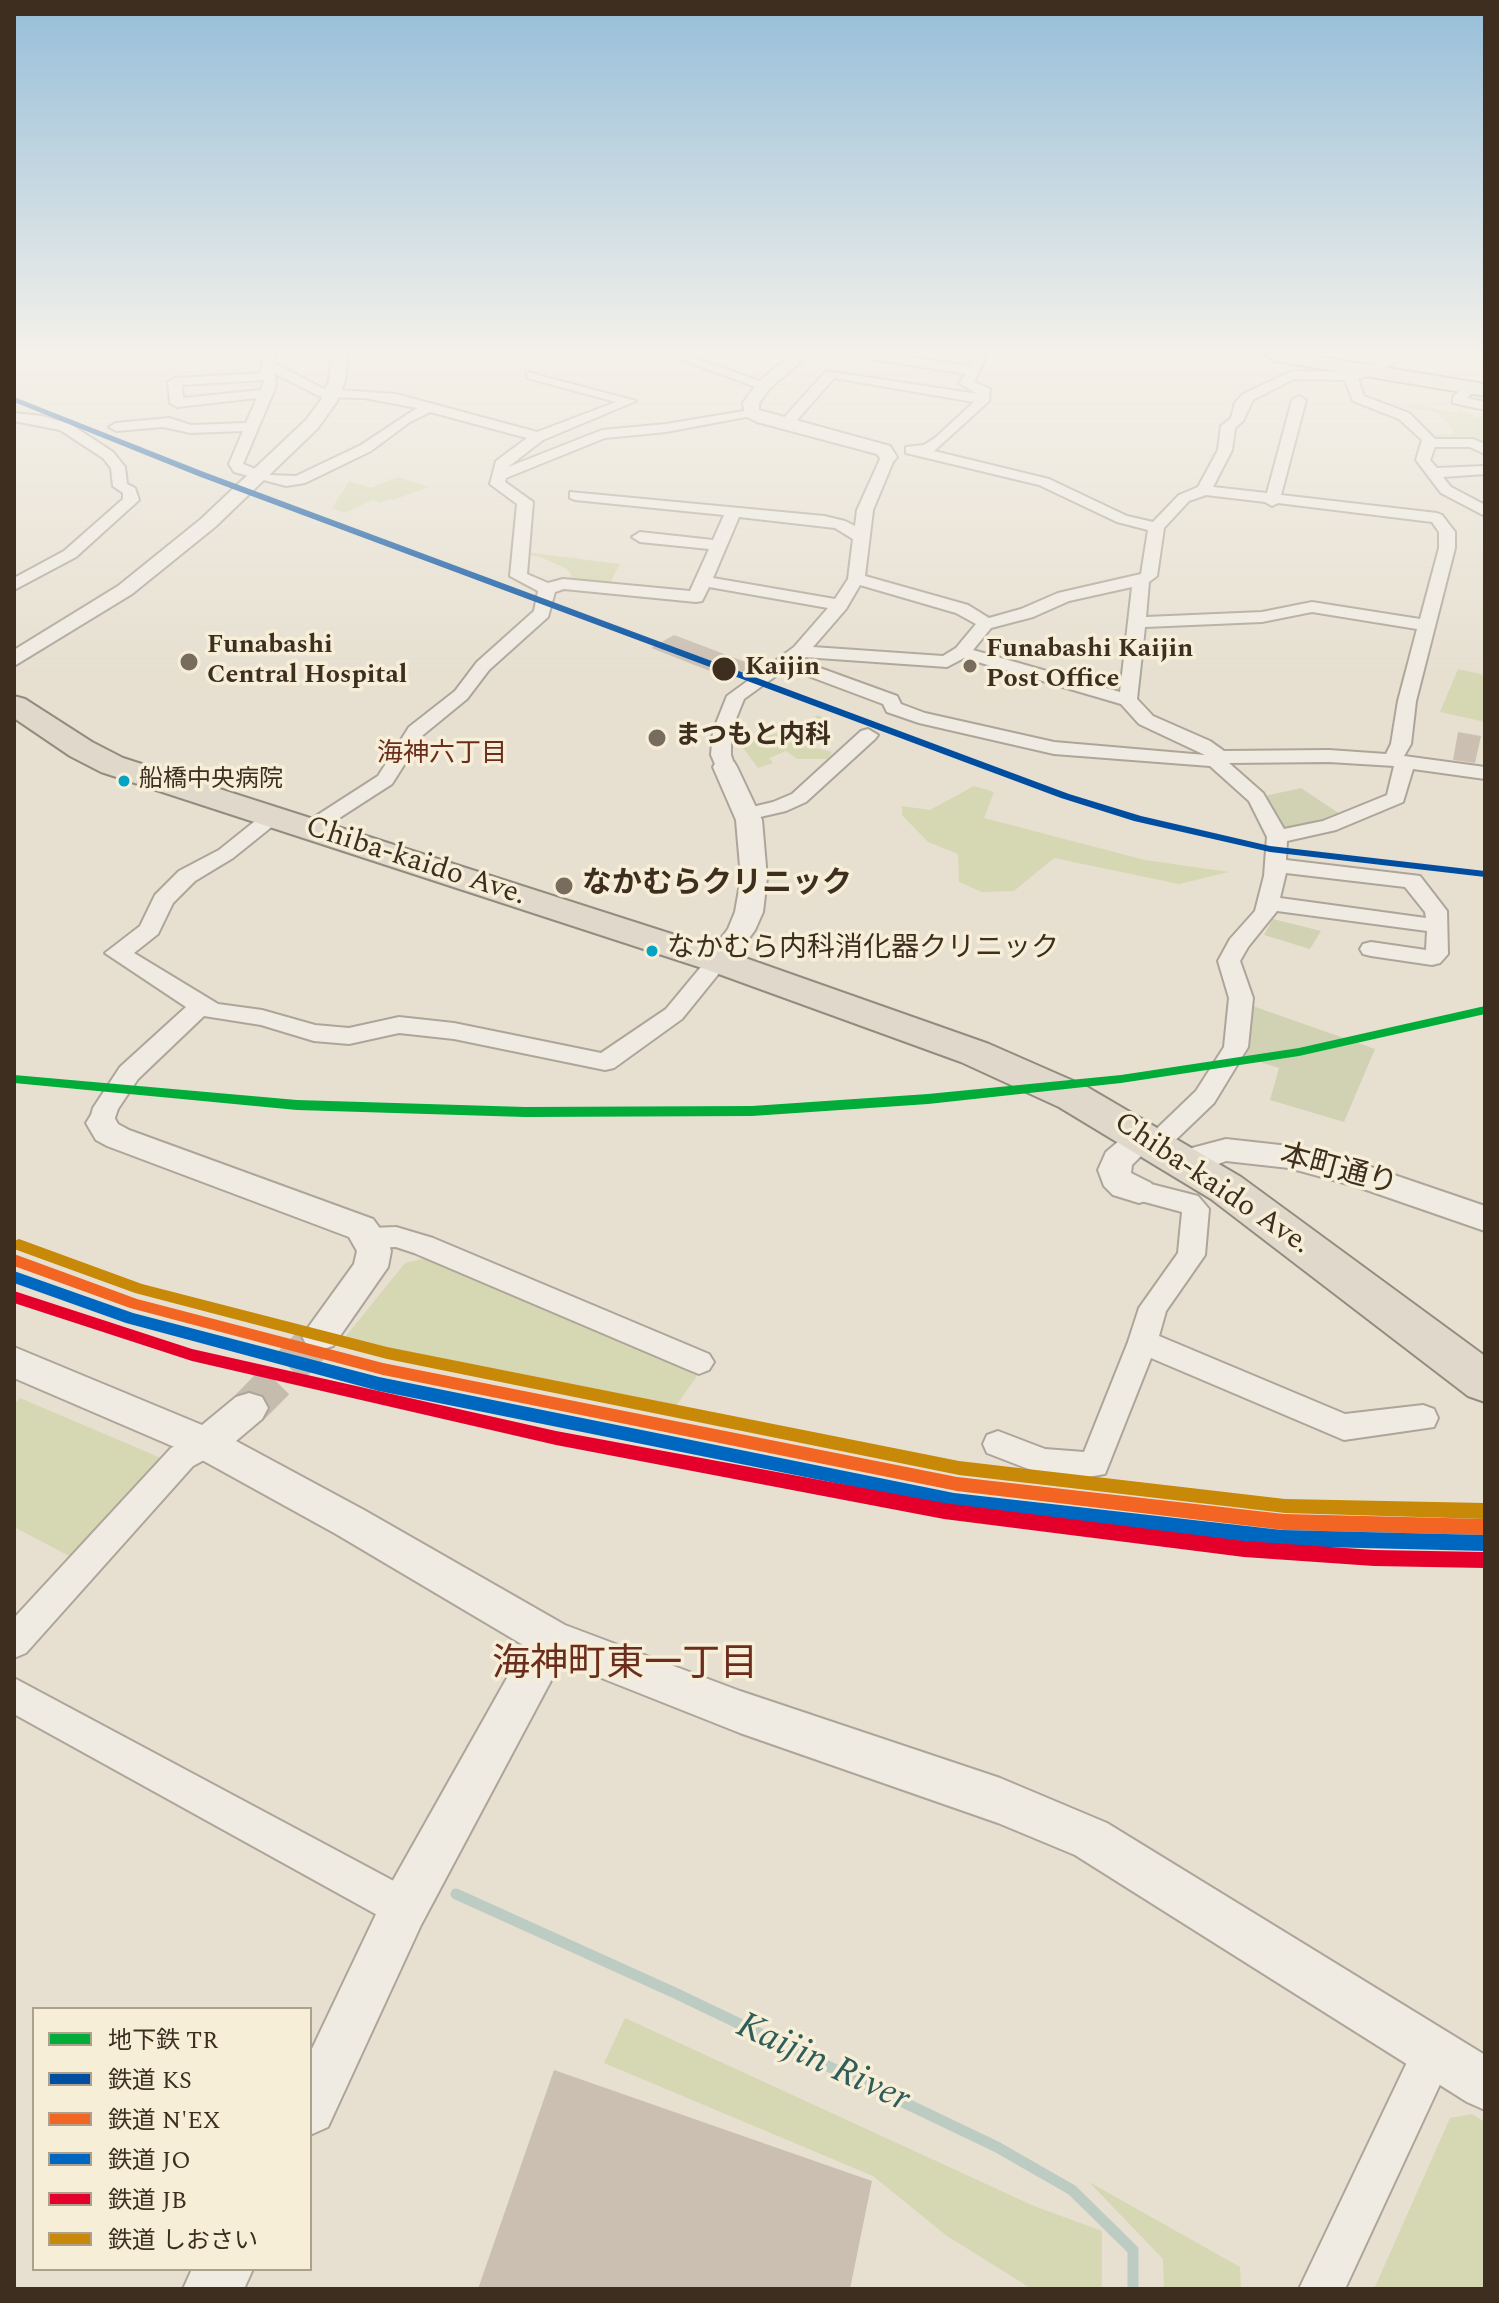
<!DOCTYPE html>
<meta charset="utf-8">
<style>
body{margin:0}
#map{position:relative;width:1499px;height:2303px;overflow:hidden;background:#e7e0d1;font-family:Spectral,"Noto Sans JP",serif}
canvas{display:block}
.frame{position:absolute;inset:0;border:16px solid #3d2e20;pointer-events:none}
.legend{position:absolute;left:32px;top:2007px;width:280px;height:264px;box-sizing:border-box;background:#f7eed8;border:2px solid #ada18e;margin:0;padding:10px 14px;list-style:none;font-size:24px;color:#3d2e20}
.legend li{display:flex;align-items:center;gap:16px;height:40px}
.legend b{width:40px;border:2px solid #ada18e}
</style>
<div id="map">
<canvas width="1499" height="2303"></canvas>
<div class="frame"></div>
<ul class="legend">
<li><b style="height:10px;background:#02ac39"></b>地下鉄 TR</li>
<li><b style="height:10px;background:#014ea0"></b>鉄道 KS</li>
<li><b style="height:10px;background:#f26522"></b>鉄道 N'EX</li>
<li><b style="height:10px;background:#0067c0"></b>鉄道 JO</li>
<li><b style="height:10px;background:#e4002b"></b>鉄道 JB</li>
<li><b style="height:10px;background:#c88808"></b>鉄道 しおさい</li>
</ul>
</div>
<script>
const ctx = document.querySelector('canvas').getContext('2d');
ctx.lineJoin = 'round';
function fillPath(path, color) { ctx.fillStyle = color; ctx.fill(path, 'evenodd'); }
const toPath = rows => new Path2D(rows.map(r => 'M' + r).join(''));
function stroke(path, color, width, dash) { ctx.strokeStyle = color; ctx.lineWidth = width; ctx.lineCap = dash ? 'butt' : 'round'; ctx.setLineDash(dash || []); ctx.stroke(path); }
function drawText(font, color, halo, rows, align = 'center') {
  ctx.font = font + ' Spectral,"Noto Sans JP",serif'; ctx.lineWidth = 7; ctx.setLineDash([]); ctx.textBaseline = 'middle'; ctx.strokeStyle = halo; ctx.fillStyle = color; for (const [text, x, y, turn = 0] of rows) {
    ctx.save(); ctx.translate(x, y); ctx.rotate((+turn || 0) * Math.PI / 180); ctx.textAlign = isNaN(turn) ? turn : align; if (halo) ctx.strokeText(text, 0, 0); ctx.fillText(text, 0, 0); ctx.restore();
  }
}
fillPath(toPath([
 [1414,404,1455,413,1460,409,1478,418,1485,411,1485,439,1442,441,1432,437,1429,435,1454,434,1450,426,1436,412,1403,407],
 [398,477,429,487,393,500,389,499,380,503,373,500,344,513,332,508,349,481,371,488],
 [526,552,620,564,608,587,566,582,572,576,567,569,540,557,525,555],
 [1458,669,1485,675,1485,722,1440,712],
 [818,715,825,718,804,734,798,744,832,752,828,759,797,759,786,751,769,758,773,763,758,768,743,748,750,746,749,741,754,739,787,731],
 [974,786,994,792,984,818,1145,860,1229,872,1179,884,1054,858,1014,891,982,892,959,882,958,854,928,842,902,815,902,806,930,810],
 [430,1257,699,1373,669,1416,338,1346,405,1263],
 [20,1398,161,1458,73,1558,14,1527,14,1404],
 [625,2018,1034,2206,1102,2231,1102,2289,1032,2289,947,2236,873,2176,604,2063],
 [1472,2114,1485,2122,1485,2289,1374,2289,1450,2118],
 [1089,2182,1240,2267,1241,2289,1164,2289,1163,2259]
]), '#d6d7b3');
fillPath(toPath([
 [1301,788,1340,814,1284,834,1260,797],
 [1273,919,1321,931,1310,949,1264,935],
 [1247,1004,1375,1049,1344,1122,1270,1100,1279,1068,1238,1055]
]), '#d1d1b3');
stroke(toPath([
 [456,1894,675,1993,997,2147,1072,2190,1133,2250,1133,2289]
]), '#bcccc2', 11);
fillPath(toPath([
 [674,635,756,666,733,680,651,648],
 [1458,732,1481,736,1475,763,1453,760],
 [554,2070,872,2181,850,2289,478,2289]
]), '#cbbfb2');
stroke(toPath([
 [249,1408,320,1336]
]), '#c5bcae', 38, [38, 19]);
const minor = toPath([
 [263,355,275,355,275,363,278,365,324,389,396,394,537,432,616,402,527,378,527,372,636,401,543,440,508,467,602,430,666,424,756,409,758,412,751,416,666,432,605,438,506,478,505,482,533,502,527,574,548,583,563,579,690,591,709,549,640,542,632,537,640,532,713,540,724,515,575,500,570,498,570,492,824,516,845,521,855,526,857,510,881,457,888,453,893,454,895,457,873,510,865,576,968,605,989,618,1021,609,1058,593,1141,574,1148,530,1117,522,1039,485,906,453,906,447,924,445,935,438,974,402,834,378,791,427,781,427,781,421,826,371,978,394,959,383,966,374,871,359,865,355,894,355,970,366,975,355,987,355,974,382,990,389,989,401,934,451,1049,479,1127,516,1153,522,1179,495,1198,487,1218,450,1221,426,1231,418,1235,403,1243,394,1292,371,1354,372,1369,367,1390,355,1404,355,1379,373,1358,379,1364,396,1409,413,1435,439,1473,439,1485,444,1485,454,1470,447,1435,447,1430,460,1437,468,1485,466,1485,474,1443,477,1451,487,1485,505,1485,516,1441,493,1416,460,1422,440,1399,419,1353,401,1345,380,1294,379,1253,400,1243,421,1235,428,1232,450,1213,487,1267,493,1292,400,1299,396,1306,400,1281,495,1437,513,1442,515,1455,532,1455,548,1416,701,1411,744,1404,756,1485,767,1485,779,1413,769,1403,802,1336,830,1287,841,1286,860,1420,876,1447,911,1448,954,1440,963,1432,965,1371,956,1363,954,1360,949,1363,944,1371,942,1426,950,1427,931,1277,911,1248,947,1240,961,1253,998,1248,1047,1214,1103,1165,1150,1156,1153,1147,1150,1143,1144,1147,1138,1196,1091,1224,1047,1229,998,1218,961,1230,939,1255,911,1264,876,1267,837,1249,801,1210,766,1054,754,919,723,887,712,883,704,787,668,744,699,731,731,731,755,735,767,725,773,718,771,711,755,713,731,727,696,794,647,828,608,709,587,702,601,696,602,564,589,555,592,548,617,489,670,467,699,423,735,392,784,316,833,302,833,299,829,302,825,378,776,409,727,455,691,477,662,534,611,538,591,510,576,517,504,490,484,496,461,527,438,430,412,410,422,371,451,305,483,286,486,234,472,229,464,243,431,191,433,163,427,116,431,109,427,116,423,169,418,191,425,246,423,257,398,177,407,170,403,168,382,175,378,261,373,263,355],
 [275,374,321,397,364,398,417,408,361,445,296,476,270,475,243,464,276,386,275,374],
 [264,380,261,390,183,398,182,385,264,380],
 [1206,495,1265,502,1272,506,1278,503,1432,522,1439,532,1439,548,1420,619,1312,602,1262,612,1146,617,1149,582,1157,576,1164,528,1189,501,1206,495],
 [739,517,835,528,853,539,848,579,835,599,713,578,739,517],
 [860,585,956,613,976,624,956,648,943,656,813,647,846,609,860,585],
 [1132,587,1120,692,973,650,991,628,1033,617,1069,601,1132,587],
 [1312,612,1417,629,1398,701,1391,744,1386,754,1329,750,1224,751,1210,741,1153,716,1137,699,1145,627,1262,622,1312,612],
 [804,657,947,667,964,658,1121,704,1139,724,1205,755,1054,742,925,713,901,704,897,696,798,660,804,657],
 [1329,762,1394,766,1387,795,1323,821,1284,829,1263,793,1229,763,1329,762],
 [1286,873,1405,887,1425,912,1426,918,1280,898,1286,873],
 [668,355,686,355,771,385,759,388,668,355],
 [1466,384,1476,384,1478,387,1467,398,1485,402,1485,410,1453,403,1453,397,1466,384],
 [14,413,42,416,70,424,113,452,125,467,127,484,135,488,139,500,76,557,14,590,14,578,64,551,123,499,123,493,113,486,111,468,103,458,60,430,14,421,14,413],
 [868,729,878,735,875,739,806,802,786,811,747,820,737,814,740,810,773,802,792,794,861,731,868,729],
 [272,811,282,817,279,821,233,858,195,881,173,903,158,934,134,953,218,1004,262,1010,315,1025,349,1028,399,1017,454,1023,601,1053,666,1009,710,956,718,954,726,956,729,961,682,1019,614,1068,605,1070,454,1039,399,1033,349,1044,314,1041,261,1025,204,1016,138,1079,118,1109,111,1129,102,1132,93,1129,89,1123,93,1108,120,1067,186,1007,105,953,140,926,155,895,179,871,219,850,265,813,272,811],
 [1139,1181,1198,1196,1209,1209,1205,1255,1166,1311,1159,1336,1345,1414,1423,1405,1434,1409,1438,1418,1434,1427,1344,1440,1151,1358,1105,1474,1076,1479,1044,1475,987,1453,983,1444,987,1435,998,1431,1045,1449,1084,1452,1128,1342,1139,1308,1178,1253,1182,1212,1130,1198,1126,1191,1130,1184,1139,1181],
 [396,1227,433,1238,709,1354,714,1362,709,1370,699,1374,689,1370,414,1253,396,1247,370,1248,360,1245,356,1238,360,1231,370,1228,396,1227],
 [206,1431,217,1435,221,1444,217,1453,193,1466,26,1653,14,1658,14,1618,171,1448,206,1431],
 [14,1678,418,1894,423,1908,418,1922,404,1927,390,1922,14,1714,14,1678],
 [1434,2031,1449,2037,1455,2052,1345,2289,1299,2289,1419,2037,1434,2031]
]);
const tertiary = toPath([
 [332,355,348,355,345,381,337,401,318,428,215,527,132,594,14,666,14,650,118,586,201,519,306,420,321,400,329,381,332,355],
 [791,355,809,355,770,388,759,403,759,410,890,446,897,457,894,461,882,461,877,454,757,422,745,416,743,403,758,382,791,355],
 [725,760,734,762,737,767,762,820,767,878,763,912,755,930,728,967,718,970,708,967,704,961,728,929,735,912,741,878,736,820,713,767,716,762,725,760],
 [102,1112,113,1115,118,1124,129,1130,373,1219,387,1238,391,1251,388,1267,333,1346,320,1350,307,1346,302,1336,354,1264,357,1251,349,1237,107,1146,96,1140,86,1123,91,1115,102,1112],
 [1144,1126,1155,1129,1160,1137,1132,1165,1131,1173,1151,1183,1155,1191,1151,1199,1139,1203,1113,1195,1104,1186,1098,1170,1106,1152,1133,1129,1144,1126],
 [1226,1139,1289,1146,1362,1164,1485,1206,1485,1231,1355,1186,1289,1168,1226,1161,1190,1175,1179,1172,1174,1164,1179,1156,1192,1148,1226,1139],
 [14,1347,202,1425,236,1397,249,1393,262,1397,268,1408,262,1419,236,1441,364,1510,565,1625,740,1691,1000,1778,1107,1823,1485,2055,1485,2110,1467,2102,1075,1855,998,1823,740,1733,561,1662,421,1925,328,2127,310,2135,310,2053,387,1891,525,1646,336,1534,193,1455,14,1378,14,1347],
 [192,2269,253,2269,244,2289,183,2289,192,2269]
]);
const primary = toPath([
 [1265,355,1308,355,1485,384,1485,396,1275,361,1265,355]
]);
const trunk = toPath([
 [14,696,25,699,92,742,123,758,731,953,989,1044,1087,1087,1241,1177,1485,1356,1485,1402,1468,1396,1211,1199,1059,1107,961,1062,705,969,101,772,70,756,14,718,14,696]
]);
stroke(minor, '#ada599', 4);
stroke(tertiary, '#ada599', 4);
stroke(primary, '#928b80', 4);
stroke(trunk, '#928b80', 4);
fillPath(minor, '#efebe3');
fillPath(tertiary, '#efebe3');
fillPath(primary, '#e6e1d4');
fillPath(trunk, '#e0d9cb');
fillPath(toPath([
 [14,397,204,472,1069,794,1141,816,1270,846,1485,871,1485,877,1270,852,1134,821,1061,798,198,476,14,402,14,397]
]), '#014ea0');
fillPath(toPath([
 [14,1254,137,1299,383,1363,957,1477,1284,1514,1485,1519,1485,1535,1284,1530,957,1491,383,1375,130,1308,14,1266,14,1254]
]), '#f26522');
fillPath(toPath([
 [14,1271,133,1313,379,1377,954,1493,1282,1530,1485,1535,1485,1551,1282,1546,954,1507,379,1391,126,1323,14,1283,14,1271]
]), '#0067c0');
fillPath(toPath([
 [14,1291,192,1349,556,1431,944,1503,1244,1541,1374,1550,1485,1552,1485,1568,1374,1566,1244,1557,944,1519,556,1445,192,1361,14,1303,14,1291]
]), '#e4002b');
fillPath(toPath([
 [19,1239,142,1284,387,1347,959,1461,1285,1499,1485,1503,1485,1519,1285,1513,959,1475,387,1359,135,1293,14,1249,14,1241,19,1239]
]), '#c88808');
fillPath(toPath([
 [1485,1006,1485,1014,1299,1056,1121,1083,928,1104,752,1116,525,1117,297,1110,14,1083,14,1075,297,1100,525,1107,752,1106,928,1094,1121,1075,1299,1048,1485,1006]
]), '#02ac39');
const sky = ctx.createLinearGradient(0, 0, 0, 677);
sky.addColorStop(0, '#96bed9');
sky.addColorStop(0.52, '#f4f1ea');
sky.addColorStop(1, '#f4f1ea00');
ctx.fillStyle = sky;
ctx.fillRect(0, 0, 1499, 677);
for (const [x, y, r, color] of [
 [189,662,10,"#786c5e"],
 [970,666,8,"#786c5e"],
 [724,669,13,"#3d2e20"],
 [657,738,10,"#786c5e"],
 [124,781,7,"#03a3c5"],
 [564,886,10,"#786c5e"],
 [652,951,7,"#03a3c5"]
]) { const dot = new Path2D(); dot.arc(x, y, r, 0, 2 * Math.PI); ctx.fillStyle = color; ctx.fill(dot); stroke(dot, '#f7eed8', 3); }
drawText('24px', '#3d2e20', '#f7eed8', [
 ["船橋中央病院",139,781]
], 'left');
drawText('bold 26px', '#3d2e20', '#f7eed8', [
 ["Funabashi",207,647],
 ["Central Hospital",207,677],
 ["Funabashi Kaijin",986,651],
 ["Post Office",986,681],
 ["まつもと内科",675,738]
], 'left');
drawText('bold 26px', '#3d2e20', '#f7eed8', [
 ["Kaijin",745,669]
], 'left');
drawText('26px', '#6b2e1e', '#f7eed8', [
 ["海神六丁目",442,756]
]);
drawText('28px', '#3d2e20', '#f7eed8', [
 ["なかむら内科消化器クリニック",667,951]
], 'left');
drawText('30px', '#3d2e20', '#f7eed8', [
 ["Chiba-kaido Ave.",415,863,18],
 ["本町通り",1338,1172,15],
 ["Chiba-kaido Ave.",1211,1185,34]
]);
drawText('bold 30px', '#3d2e20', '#f7eed8', [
 ["なかむらクリニック",582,886]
], 'left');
drawText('38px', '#6b2e1e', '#f7eed8', [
 ["海神町東一丁目",625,1668]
]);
drawText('italic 38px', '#2f5d5a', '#f7eed8', [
 ["Kaijin River",822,2065,25]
]);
</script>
